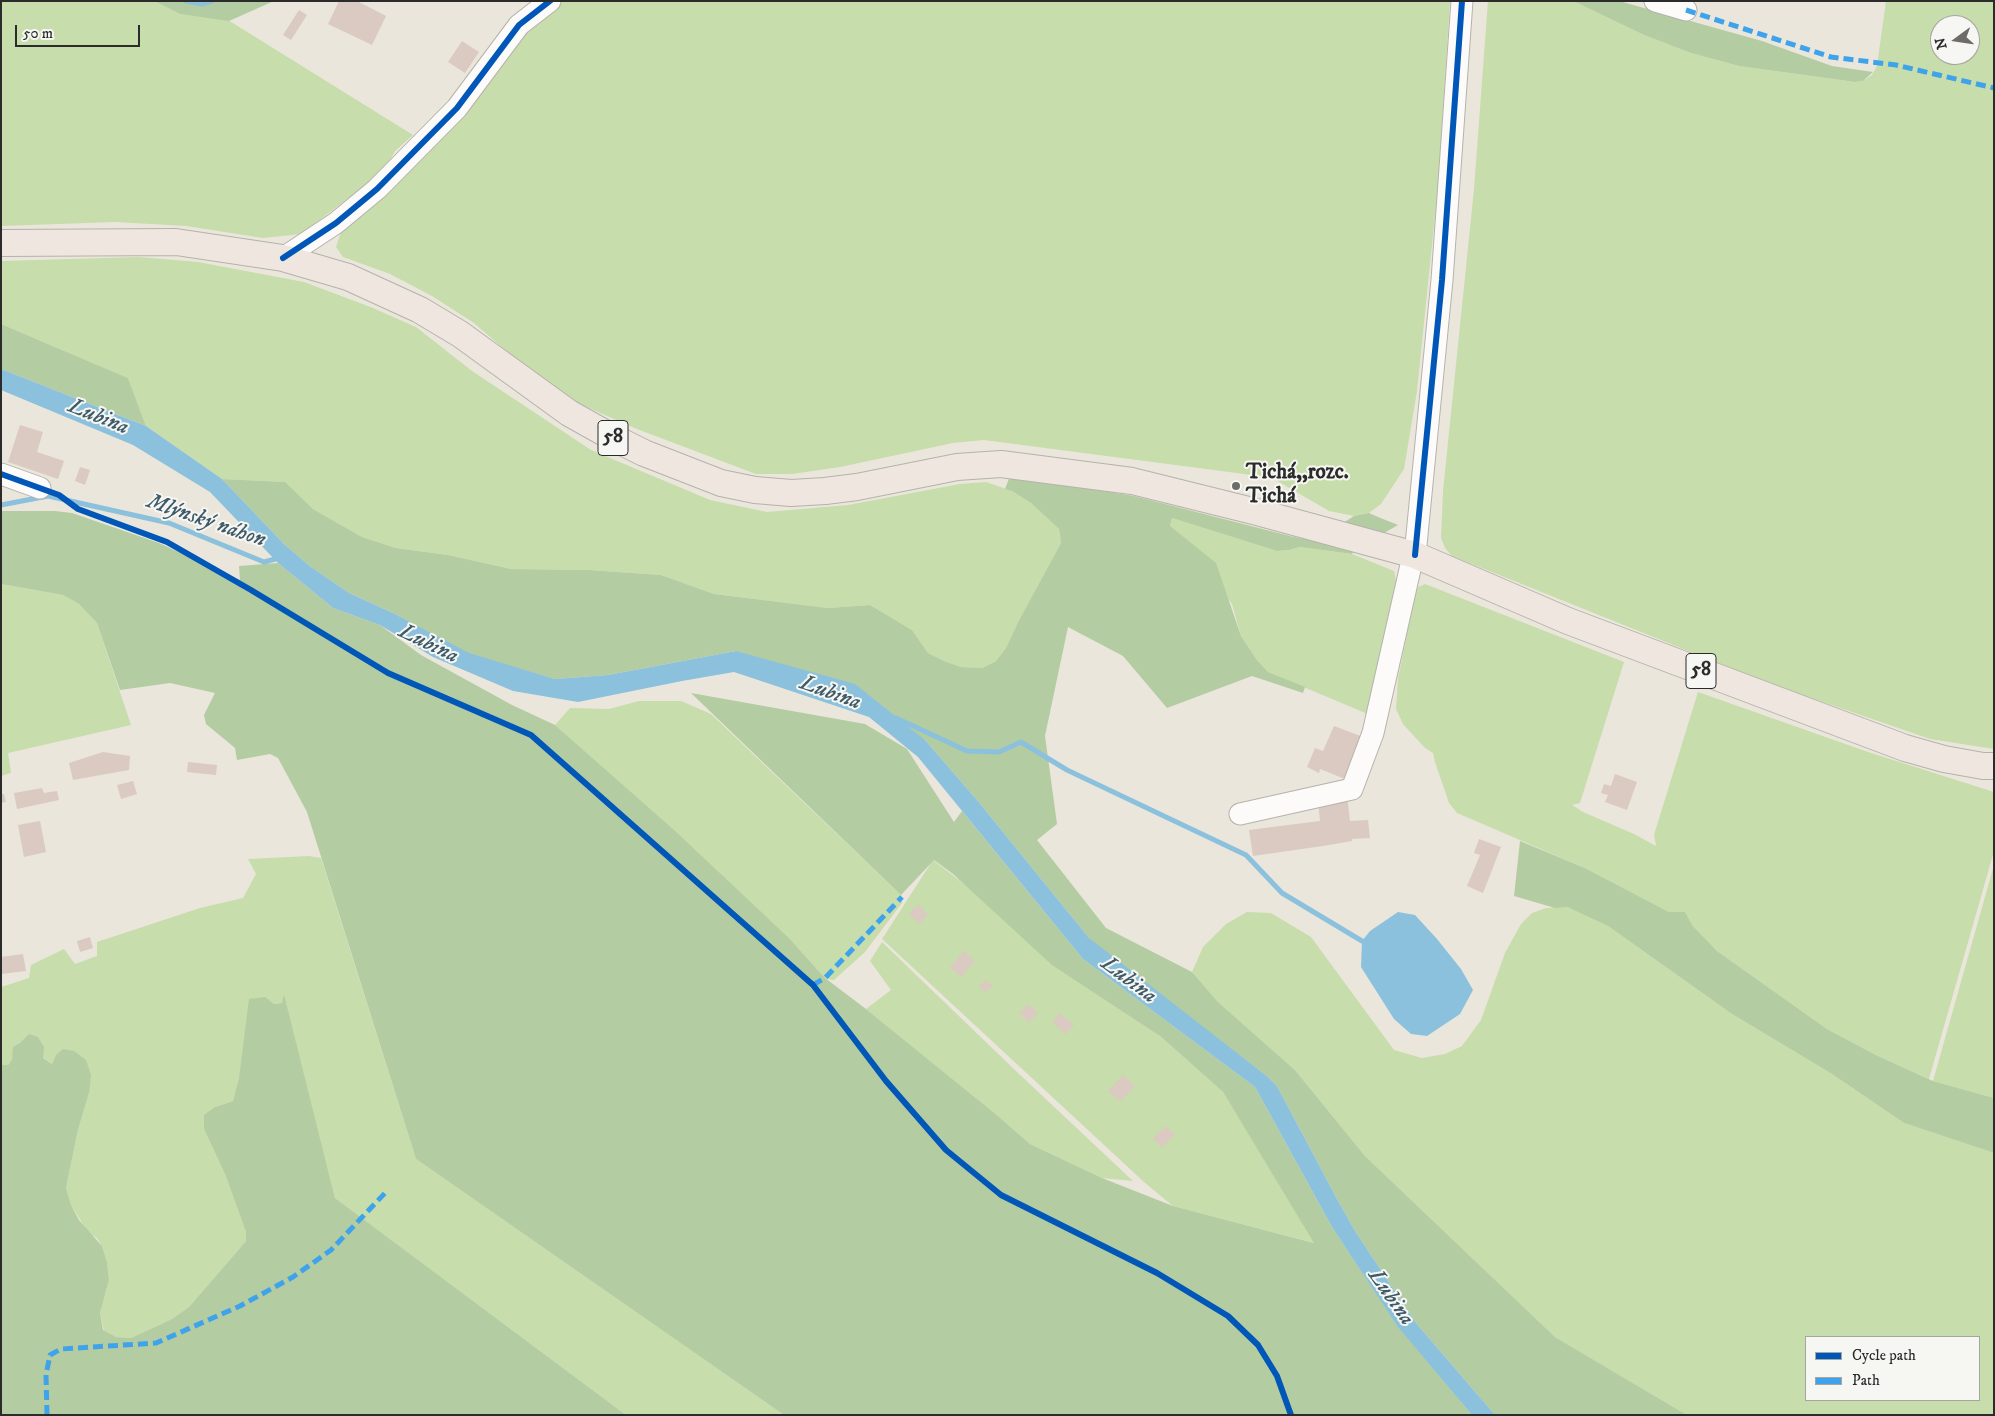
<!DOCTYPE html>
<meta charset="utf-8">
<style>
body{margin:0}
#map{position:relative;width:1995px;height:1416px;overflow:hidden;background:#eae6dc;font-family:"IM FELL DW Pica",serif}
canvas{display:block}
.frame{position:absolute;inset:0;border:2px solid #2b2b2b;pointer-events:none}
.legend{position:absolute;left:1805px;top:1336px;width:175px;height:65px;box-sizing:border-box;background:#f6f6f2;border:1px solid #a5a5a2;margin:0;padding:6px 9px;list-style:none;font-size:15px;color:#2b2b2b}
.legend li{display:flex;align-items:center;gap:10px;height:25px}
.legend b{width:25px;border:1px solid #a5a5a2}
.north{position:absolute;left:1930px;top:15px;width:50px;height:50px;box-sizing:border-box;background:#f6f6f2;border:1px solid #a5a5a2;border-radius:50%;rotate:256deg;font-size:14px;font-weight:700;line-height:20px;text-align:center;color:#2b2b2b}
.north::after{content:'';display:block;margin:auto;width:18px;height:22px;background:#6e6c69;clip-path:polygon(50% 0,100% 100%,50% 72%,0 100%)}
.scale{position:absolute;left:15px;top:25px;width:125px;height:22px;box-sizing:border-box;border:2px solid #2b2b2b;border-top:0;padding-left:6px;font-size:15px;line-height:18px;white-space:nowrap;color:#2b2b2b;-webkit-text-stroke:4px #f6f6f2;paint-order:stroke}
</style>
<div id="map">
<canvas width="1995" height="1416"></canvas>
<div class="frame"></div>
<ul class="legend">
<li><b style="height:6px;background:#0057b8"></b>Cycle path</li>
<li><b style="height:6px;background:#3ea3eb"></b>Path</li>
</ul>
<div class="north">N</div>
<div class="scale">50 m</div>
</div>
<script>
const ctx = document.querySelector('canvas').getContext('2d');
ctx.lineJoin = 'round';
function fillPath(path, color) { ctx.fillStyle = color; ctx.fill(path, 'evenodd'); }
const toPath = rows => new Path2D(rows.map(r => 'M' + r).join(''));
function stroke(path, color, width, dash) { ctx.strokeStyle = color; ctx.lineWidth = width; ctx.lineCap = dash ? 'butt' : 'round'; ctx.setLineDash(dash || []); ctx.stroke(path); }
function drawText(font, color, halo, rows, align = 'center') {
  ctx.font = font + ' "IM FELL DW Pica",serif'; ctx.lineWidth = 4; ctx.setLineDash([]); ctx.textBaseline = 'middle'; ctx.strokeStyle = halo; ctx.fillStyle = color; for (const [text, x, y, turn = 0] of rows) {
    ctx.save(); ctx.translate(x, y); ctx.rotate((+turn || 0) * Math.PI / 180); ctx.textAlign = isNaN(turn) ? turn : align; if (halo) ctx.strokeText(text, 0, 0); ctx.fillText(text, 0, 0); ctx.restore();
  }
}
fillPath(toPath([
 [1,1,154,1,180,14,228,20,413,135,395,151,388,164,375,178,301,234,263,238,186,226,115,222,1,226],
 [559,1,1450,1,1438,186,1417,391,1404,469,1381,504,1369,513,1354,516,1329,511,1274,479,1252,475,984,440,953,443,840,467,792,474,756,474,637,429,582,405,525,367,474,323,432,296,390,274,343,257,336,247,341,232,529,29],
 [1488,1,1573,1,1644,35,1691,53,1739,66,1855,82,1863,81,1872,75,1877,66,1886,1,1994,1,1994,749,1930,739,1768,683,1452,556,1445,548,1441,538,1443,491,1474,189],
 [1940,25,1970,25,1970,55,1940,55],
 [139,257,198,262,304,282,373,308,416,327,472,371,591,450,710,500,767,512,848,505,960,484,986,482,1012,491,1031,503,1059,529,1061,543,1018,622,1006,648,996,661,982,668,961,667,944,661,928,653,912,630,870,605,828,608,714,594,661,575,589,570,511,569,448,555,396,548,362,537,313,509,284,482,222,479,146,426,128,378,1,324,1,261],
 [1172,518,1277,551,1289,550,1300,547,1352,554,1394,571,1397,586,1370,715,1268,672,1257,660,1241,636,1232,604,1170,526],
 [1,584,63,595,79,604,97,623,131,725,8,753,11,773,1,776],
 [1425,584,1624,662,1580,803,1572,805,1583,812,1634,834,1656,846,1654,835,1698,692,1868,752,1994,792,1994,851,1929,1079,1876,1055,1827,1029,1717,951,1693,926,1685,912,1669,912,1585,868,1457,813,1449,803,1435,762,1433,753,1425,748,1403,724,1396,709,1398,679,1414,599,1418,587],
 [639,701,681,701,711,714,901,895,902,903,865,952,834,980,826,979,789,938,673,830,555,725,570,708,609,709],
 [309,856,321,858,416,1159,784,1415,626,1415,335,1198,284,995,282,1003,273,1004,239,1078,233,1101,215,1107,204,1129,225,1174,246,1232,246,1241,189,1307,172,1319,131,1338,116,1337,104,1331,100,1313,109,1280,107,1262,102,1246,97,1238,88,1232,71,1205,66,1188,78,1130,89,1093,56,1055,52,1064,21,1042,13,1047,13,1060,8,1065,1,1065,1,987,29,978,31,965,64,949,75,964,97,956,97,942,200,908,243,898,256,874,248,859],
 [933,860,1160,1036,1223,1092,1315,1243,1173,1206,1144,1182,882,939],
 [1994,865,1994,1098,1933,1081],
 [1567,907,1608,926,1732,1014,1832,1074,1904,1123,1994,1153,1994,1415,1687,1415,1555,1337,1365,1156,1295,1070,1218,1002,1192,972,1203,947,1226,924,1247,912,1271,913,1311,937,1394,1050,1422,1058,1445,1054,1462,1046,1481,1020,1505,953,1521,924,1532,913,1546,908],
 [1806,1337,1979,1337,1979,1400,1806,1400],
 [882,942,1017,1072,1133,1181,1102,1178,1030,1144,998,1116,866,1009,891,990,870,961]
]), '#c7ddab');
fillPath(toPath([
 [154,1,274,1,229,21,180,14],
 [1573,1,1619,1,1762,41,1832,66,1873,72,1863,81,1855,82,1739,66,1691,53,1644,35],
 [1,324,128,378,146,426,1,369],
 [1010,476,1134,496,1294,537,1355,549,1352,554,1300,547,1289,550,1277,551,1172,518,1170,526,1216,563,1241,636,1257,660,1268,672,1305,687,1303,693,1252,676,1167,708,1123,656,1068,627,1045,736,1057,824,1037,840,1106,928,1192,972,1218,1002,1295,1070,1365,1156,1555,1337,1687,1415,1495,1415,1416,1323,1390,1284,1355,1231,1337,1199,1277,1086,1268,1077,1099,948,1089,938,977,800,925,740,736,651,608,675,555,679,469,654,393,613,349,593,311,567,284,544,222,479,285,482,313,509,362,537,396,548,448,555,511,569,589,570,661,575,714,594,828,608,870,605,912,630,928,653,944,661,961,667,982,668,996,661,1006,648,1018,622,1061,543,1059,529,1031,503,1012,491,1005,489],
 [1,511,55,511,72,513,159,543,240,580,239,566,278,563,333,608,380,625,421,655,512,705,555,725,674,830,789,938,825,978,866,1009,998,1116,1030,1144,1102,1178,1173,1206,1314,1243,1223,1092,1160,1036,1052,965,953,874,934,860,901,895,691,693,865,724,907,749,954,822,962,811,1083,959,1255,1087,1332,1227,1398,1326,1472,1415,784,1415,416,1159,307,812,278,758,270,754,237,760,235,748,206,724,204,715,215,693,170,683,120,690,97,623,79,604,63,595,1,584],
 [1369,513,1378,517,1398,525,1384,533,1343,523,1354,516],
 [1520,841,1585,868,1669,912,1685,912,1693,926,1717,951,1827,1029,1876,1055,1933,1081,1994,1098,1994,1153,1904,1123,1832,1074,1732,1014,1608,926,1567,907,1555,908,1514,896],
 [284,994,335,1198,626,1415,1,1415,1,1065,8,1065,12,1060,13,1047,21,1042,29,1034,38,1037,44,1047,43,1058,52,1064,56,1055,63,1049,74,1051,86,1060,91,1075,89,1093,78,1130,66,1188,71,1205,79,1220,102,1246,107,1262,109,1280,100,1313,103,1330,116,1337,131,1338,172,1319,189,1307,246,1241,246,1232,225,1174,204,1129,204,1115,215,1107,233,1101,239,1078,249,999,265,997,274,1004,282,1003]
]), '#b4cca1');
fillPath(toPath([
 [1,369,146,426,222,479,284,544,311,567,349,593,393,613,469,653,555,679,608,675,736,651,855,684,925,740,977,800,1089,938,1268,1077,1277,1086,1337,1199,1355,1231,1390,1284,1416,1323,1495,1415,1472,1415,1398,1327,1332,1227,1255,1087,1083,959,918,757,869,717,734,672,682,681,578,702,513,691,433,657,380,625,333,608,278,563,210,492,133,445,1,390],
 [1398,912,1415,915,1437,939,1461,969,1473,990,1460,1014,1427,1036,1411,1034,1394,1019,1361,967,1362,941,1370,931]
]), '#8bc1dc');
stroke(toPath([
 [186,1,202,4,212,1],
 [1,505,48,496,169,523,264,562,279,558],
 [896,718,967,751,999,752,1021,742,1067,770,1246,855,1282,893,1362,941]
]), '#8bc1dc', 5);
fillPath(toPath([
 [339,1,357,1,386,16,372,45,328,24],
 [299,10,307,15,291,40,283,35],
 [462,41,479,52,465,73,448,62],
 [20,425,43,432,37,452,64,461,58,479,8,462],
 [80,467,90,470,85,485,75,481],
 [1334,726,1363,737,1345,779,1320,769,1319,773,1307,767,1315,748,1323,751],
 [103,752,130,756,129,770,73,780,69,763],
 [188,762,217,765,216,775,187,772],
 [1615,774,1637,782,1627,810,1605,802,1608,795,1601,793,1604,784,1611,786],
 [133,781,137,794,121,799,117,785],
 [42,788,44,793,57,791,59,800,17,809,14,793],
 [1,794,4,794,6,802,1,803],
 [1347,796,1350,821,1368,820,1370,838,1352,839,1352,841,1323,846,1253,856,1249,830,1320,821,1318,802],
 [40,821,46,852,24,857,18,825],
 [1479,839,1501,847,1483,893,1467,886,1480,855,1474,853],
 [918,904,928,915,919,924,909,914],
 [90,937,93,948,80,952,77,941],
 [964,951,975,961,961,977,950,967],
 [23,954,26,971,1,974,1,957],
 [986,980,993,986,984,992,979,986],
 [1028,1004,1038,1013,1029,1023,1019,1013],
 [1060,1013,1074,1025,1066,1034,1052,1022],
 [1123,1075,1135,1086,1120,1102,1108,1091],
 [1165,1126,1175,1134,1162,1148,1153,1139]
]), '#dbcac1');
const minor = toPath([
 [1655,1,1686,10],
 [283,258,336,223,377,189,457,108,519,25,550,1],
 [1,474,40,488],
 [1240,814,1352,789,1373,733,1411,565,1415,555,1442,280,1462,1]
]);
const major = toPath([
 [1,243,176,242,283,258,348,277,420,310,460,334,569,413,610,436,644,453,721,483,755,490,791,493,825,491,857,487,957,467,1001,464,1132,481,1257,512,1415,555,1568,621,1905,748,1944,759,1983,766,1994,766]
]);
stroke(minor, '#b5b2ac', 23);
stroke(major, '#b5b2ac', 28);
stroke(minor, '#fcfbfa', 21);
stroke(major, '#eee6df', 26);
stroke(toPath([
 [1686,10,1831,57,1896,65,1994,88],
 [813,985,825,978,902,897],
 [47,1415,46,1375,50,1355,61,1349,156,1343,240,1306,293,1277,331,1250,386,1192]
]), '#3ea3eb', 5, [10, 5]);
stroke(toPath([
 [283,258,336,223,377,189,457,108,519,25,550,1],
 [1,474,59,495,78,509,167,542,251,590,388,673,531,735,813,985,886,1081,946,1150,1001,1195,1157,1273,1228,1316,1258,1345,1277,1376,1291,1415],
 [1415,555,1442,280,1462,1]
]), '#0057b8', 6);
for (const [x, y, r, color] of [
 [1236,486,5,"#6e6c69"]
]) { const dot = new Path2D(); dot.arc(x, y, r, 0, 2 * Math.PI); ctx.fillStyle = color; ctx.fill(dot); stroke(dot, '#f6f6f2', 2); }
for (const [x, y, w] of [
 [613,438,30],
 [1701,671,30]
]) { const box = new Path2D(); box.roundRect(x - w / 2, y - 17.5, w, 35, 4); ctx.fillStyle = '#f6f6f2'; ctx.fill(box); stroke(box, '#2b2b2b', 1); }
drawText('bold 20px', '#2b2b2b', null, [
 ["58",613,438],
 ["58",1701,671]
]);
drawText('bold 21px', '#2b2b2b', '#f6f6f2', [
 ["Tichá,,rozc.",1246,474],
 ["Tichá",1246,498]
], 'left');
drawText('italic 22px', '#3e5a69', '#f6f6f2', [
 ["Lubina",98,418,22],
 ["Mlýnský náhon",206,522,19],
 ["Lubina",428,645,26],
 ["Lubina",830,694,20],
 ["Lubina",1128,981,37],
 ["Lubina",1390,1298,55]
]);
</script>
